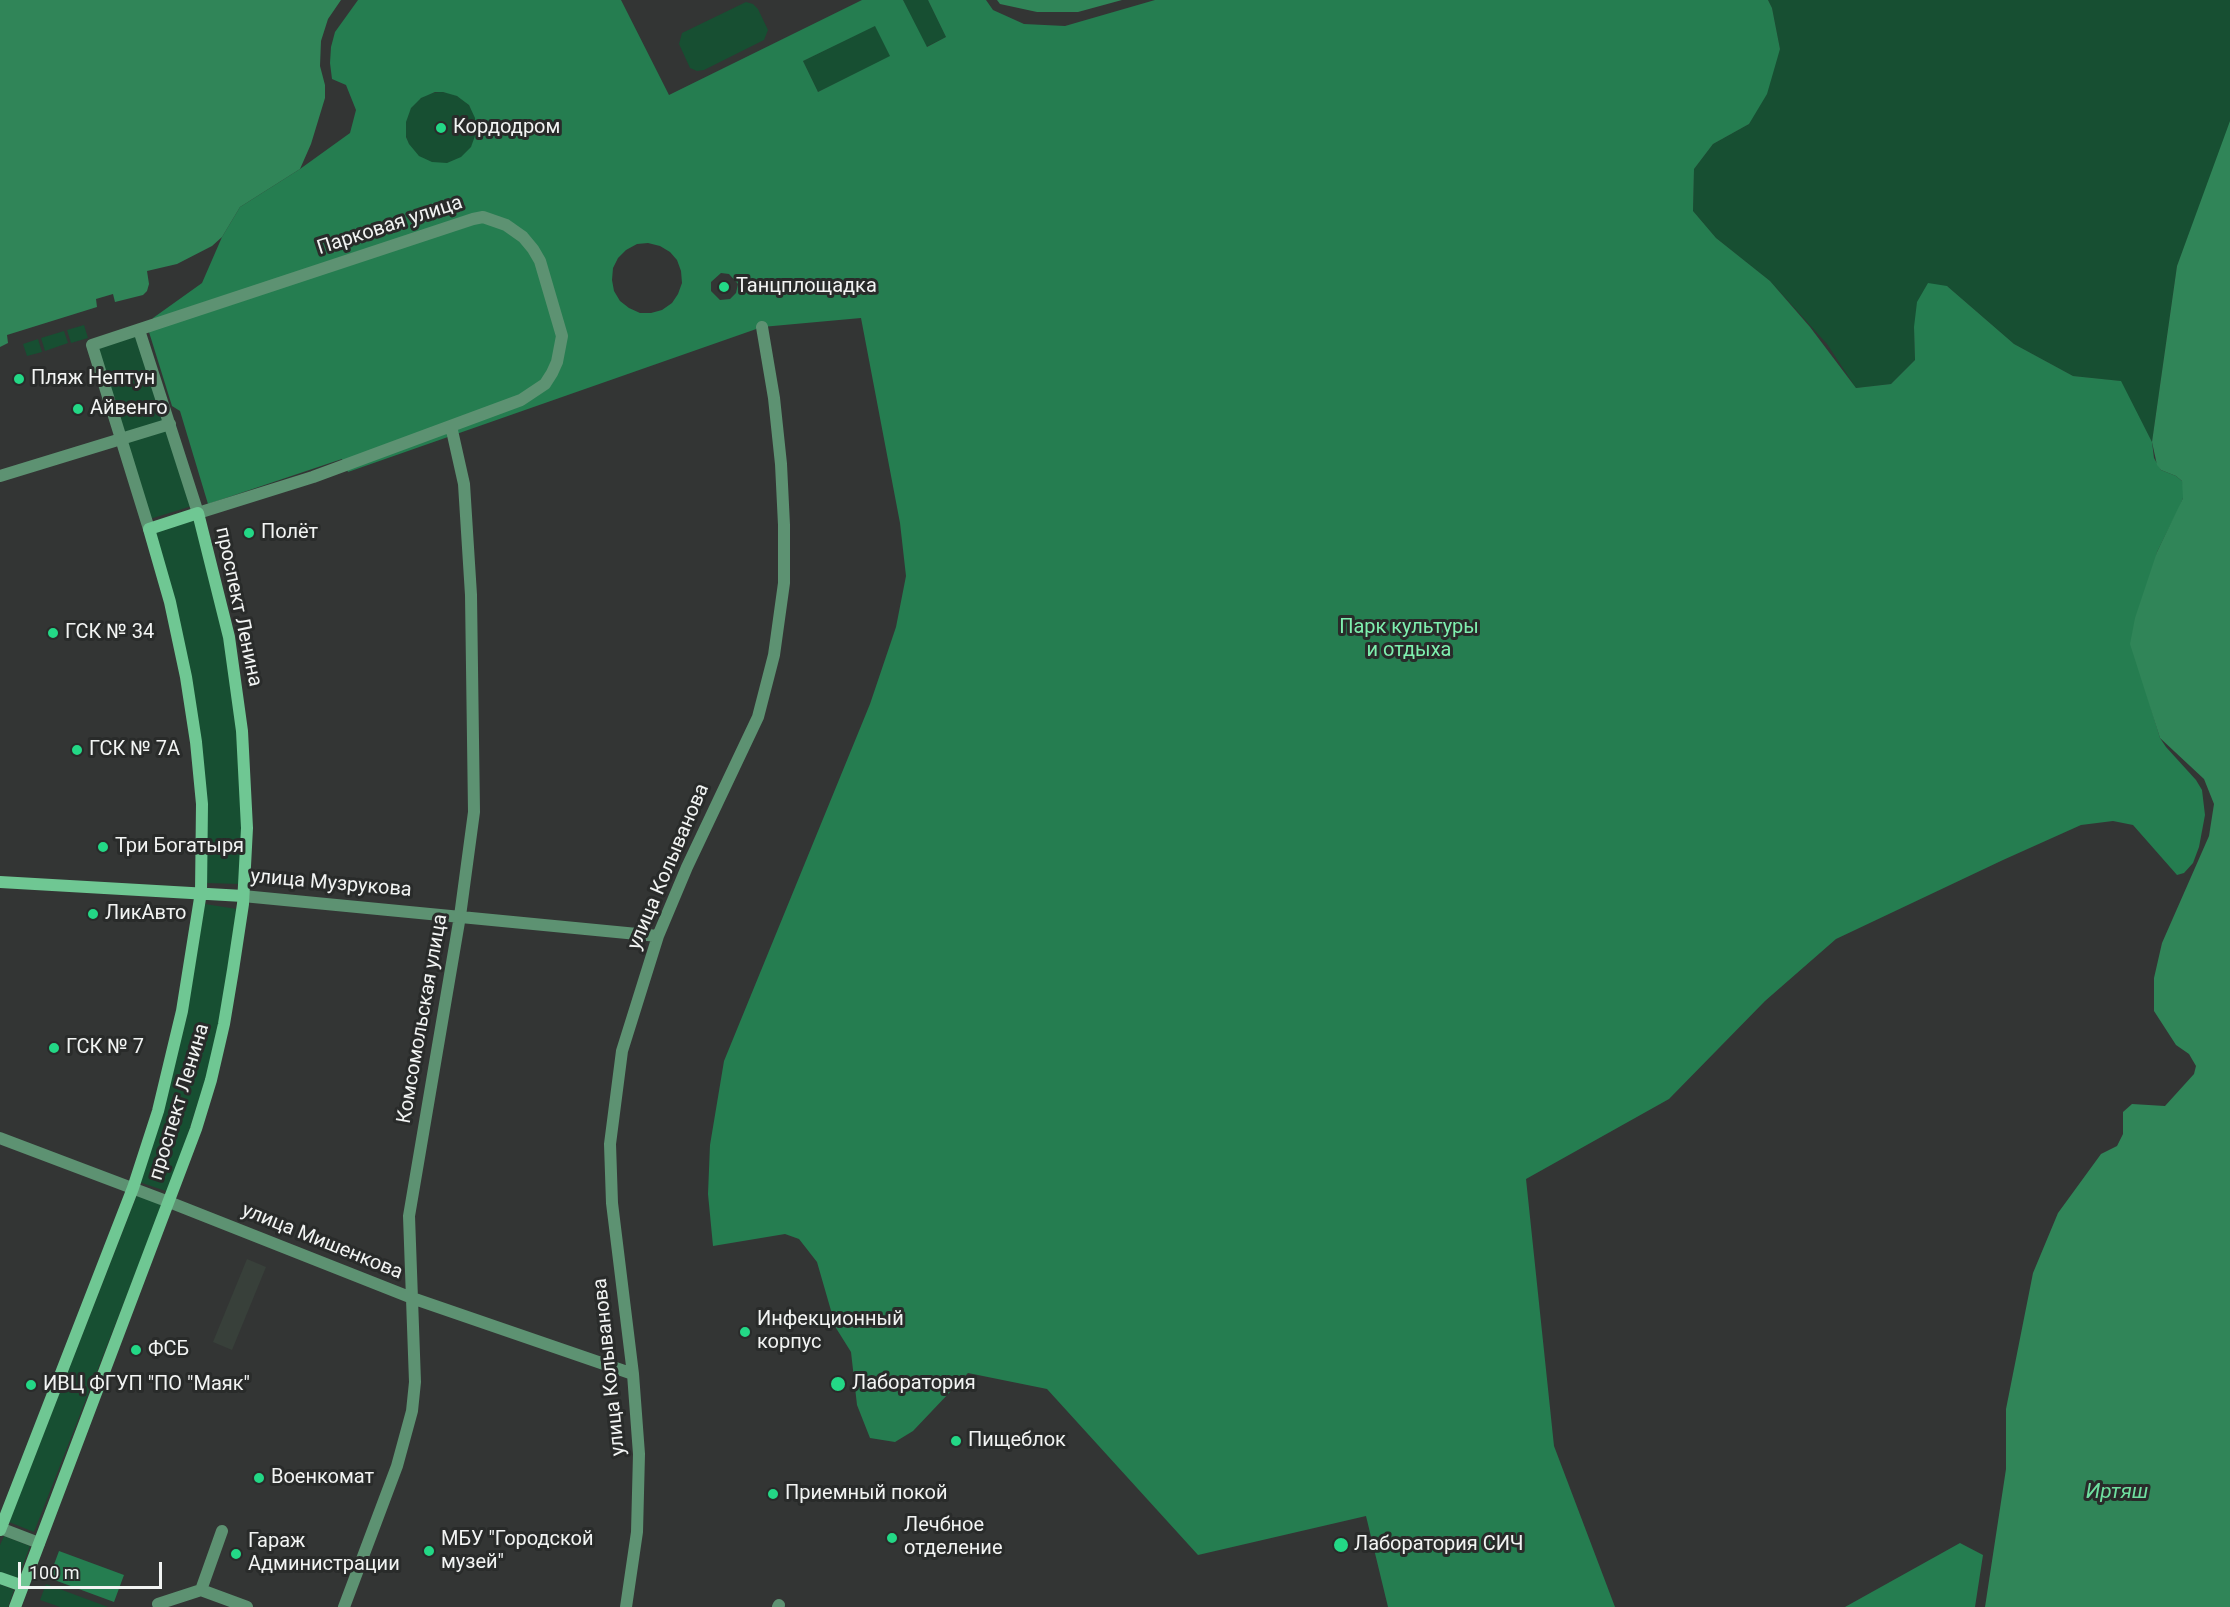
<!DOCTYPE html>
<meta charset="utf-8">
<style>
body{margin:0}
#map{position:relative;width:2230px;height:1607px;overflow:hidden;background:#333534;font-family:Roboto,sans-serif}
canvas{display:block}
.scale{position:absolute;left:18px;top:1562px;width:144px;height:27px;box-sizing:border-box;border:3px solid #f2f4f3;border-top:0;padding-left:8px;font-size:18px;line-height:21px;white-space:nowrap;color:#f2f4f3;-webkit-text-stroke:4px #292b2a;paint-order:stroke}
</style>
<div id="map">
<canvas width="2230" height="1607"></canvas>
<div class="scale">100 m</div>
</div>
<script>
const ctx = document.querySelector('canvas').getContext('2d');
ctx.lineJoin = 'round';
function fillPath(path, color) { ctx.fillStyle = color; ctx.fill(path, 'evenodd'); }
const toPath = rows => new Path2D(rows.map(r => 'M' + r).join(''));
function stroke(path, color, width, dash) { ctx.strokeStyle = color; ctx.lineWidth = width; ctx.lineCap = dash ? 'butt' : 'round'; ctx.setLineDash(dash || []); ctx.stroke(path); }
function drawText(font, color, halo, rows, align = 'center') {
  ctx.font = font + ' Roboto,sans-serif'; ctx.lineWidth = 6; ctx.setLineDash([]); ctx.textBaseline = 'middle'; ctx.strokeStyle = halo; ctx.fillStyle = color; for (const [text, x, y, turn = 0] of rows) {
    ctx.save(); ctx.translate(x, y); ctx.rotate((+turn || 0) * Math.PI / 180); ctx.textAlign = isNaN(turn) ? turn : align; if (halo) ctx.strokeText(text, 0, 0); ctx.fillText(text, 0, 0); ctx.restore();
  }
}
fillPath(toPath([
 [247,1259,266,1267,232,1350,213,1342]
]), '#38403a');
fillPath(toPath([
 [903,0,928,0,946,37,926,47],
 [1768,0,2230,0,2230,126,2177,266,2152,442,2120,381,2073,376,2014,344,1947,286,1914,327,1915,360,1891,384,1856,388,1827,344,1770,281,1716,238,1693,211,1694,169,1713,144,1749,124,1780,49,1772,8],
 [746,2,753,4,758,9,768,30,764,40,704,70,697,71,690,68,679,44,682,33],
 [876,25,891,56,818,92,803,61],
 '405 128a36 36 0 1 1 72 0a36 36 0 1 1-72 0Z',
 [84,325,88,338,71,343,67,330],
 [64,331,68,343,45,351,41,338],
 [137,333,166,422,124,434,97,346],
 [38,339,42,352,27,356,23,344],
 [167,428,192,506,150,519,126,441],
 [195,519,225,638,241,764,242,828,240,884,206,883,205,804,155,532],
 [205,904,237,909,218,1028,206,1078,169,1192,139,1182,186,1020],
 [137,1195,162,1205,34,1532,9,1522],
 [4,1536,30,1546,18,1578,0,1572,0,1545],
 [0,1584,14,1590,8,1607,0,1607],
 [46,1584,108,1607,60,1607,40,1600]
]), '#174f32');
fillPath(toPath([
 [358,0,621,0,669,95,862,0,903,0,927,47,946,37,928,0,986,0,993,10,1024,24,1065,26,1155,0,1768,0,1772,8,1780,49,1767,94,1749,124,1713,144,1694,169,1693,211,1716,238,1770,281,1810,327,1856,388,1891,384,1915,360,1914,327,1917,302,1928,283,1947,286,2014,344,2073,376,2121,381,2152,442,2154,458,2161,470,2176,476,2182,481,2184,489,2183,498,2179,508,2157,552,2139,668,2160,738,2166,747,2196,780,2202,790,2205,815,2199,847,2193,863,2184,873,2177,875,2133,825,2113,821,2081,825,2003,860,1836,939,1765,1001,1669,1099,1526,1179,1554,1446,1615,1607,1388,1607,1366,1516,1198,1555,1047,1389,968,1373,913,1431,895,1442,870,1438,857,1405,851,1352,836,1328,817,1262,799,1239,785,1234,713,1246,708,1194,710,1145,724,1061,870,704,896,627,906,576,900,523,861,318,762,327,348,472,342,459,208,504,180,411,172,406,149,332,153,318,202,283,222,237,240,207,300,169,350,133,356,110,346,85,332,79,330,63,331,47,335,32],
 [875,26,890,56,818,92,803,61],
 [435,92,443,92,457,96,469,105,475,118,476,133,471,147,461,157,447,163,432,162,419,156,409,144,406,137,406,122,411,108,421,98],
 [648,243,660,246,670,252,677,260,681,271,682,283,678,294,672,303,662,310,651,313,640,313,629,308,620,301,614,291,612,280,613,268,618,258,626,250,637,244],
 [721,273,729,274,738,284,736,293,730,299,720,300,711,291,711,282],
 [1960,1543,1983,1555,1975,1607,1845,1607],
 [59,1551,124,1575,114,1602,49,1578]
]), '#257d50');
fillPath(toPath([
 [0,0,341,0,328,19,321,41,320,66,325,85,325,98,311,144,300,169,240,207,222,237,212,246,177,264,147,271,149,284,147,291,143,295,115,302,113,294,96,299,97,307,7,335,8,343,0,347],
 [997,0,1122,0,1078,12,1037,12,1000,4],
 [2230,121,2230,1607,1985,1607,2006,1469,2006,1409,2033,1273,2058,1213,2101,1154,2117,1146,2123,1134,2123,1112,2132,1104,2165,1106,2194,1074,2196,1066,2189,1054,2176,1045,2154,1011,2154,978,2162,943,2209,836,2214,804,2204,779,2160,738,2130,644,2135,618,2157,552,2183,498,2182,481,2176,476,2161,470,2157,465,2152,442,2177,266]
]), '#308558');
stroke(toPath([
 [139,330,198,513,313,477,521,400,545,384,552,373,557,362,562,336,540,261,533,249,523,237,506,225,483,217,473,219,92,345,149,529],
 [0,476,170,424],
 [243,896,658,936],
 [0,1138,169,1202,412,1298,633,1374],
 [0,1528,39,1543],
 [201,1590,222,1531],
 [158,1604,201,1590,247,1607],
 [344,1607,397,1466,412,1411,415,1382,409,1216,460,916,474,812,471,595,464,484,451,426],
 [626,1607,637,1532,639,1454,633,1374,612,1203,610,1144,622,1051,658,936,687,867,758,717,774,655,784,583,784,525,781,464,774,398,762,327],
 [778,1607,779,1605]
]), '#5d9272', 12);
stroke(toPath([
 [0,882,243,896],
 [0,1530,133,1188,158,1111,182,1011,201,892,202,804,196,742,186,677,170,602,149,529,198,513,229,637,242,731,247,828,243,904,233,970,224,1024,211,1080,196,1129,15,1607],
 [0,1578,23,1586]
]), '#6fc793', 12);
for (const [x, y, r, color] of [
 [441,128,6,"#23d886"],
 [724,287,6,"#23d886"],
 [19,379,6,"#23d886"],
 [78,409,6,"#23d886"],
 [249,533,6,"#23d886"],
 [53,633,6,"#23d886"],
 [77,750,6,"#23d886"],
 [103,847,6,"#23d886"],
 [93,914,6,"#23d886"],
 [54,1048,6,"#23d886"],
 [745,1332,6,"#23d886"],
 [136,1350,6,"#23d886"],
 [838,1384,8,"#23d886"],
 [31,1385,6,"#23d886"],
 [956,1441,6,"#23d886"],
 [259,1478,6,"#23d886"],
 [773,1494,6,"#23d886"],
 [892,1538,6,"#23d886"],
 [1341,1545,8,"#23d886"],
 [429,1551,6,"#23d886"],
 [236,1554,6,"#23d886"]
]) { const dot = new Path2D(); dot.arc(x, y, r, 0, 2 * Math.PI); ctx.fillStyle = color; ctx.fill(dot); stroke(dot, '#292b2a', 2); }
drawText('20px', '#f2f4f3', '#292b2a', [
 ["Кордодром",453,128],
 ["Танцплощадка",736,287],
 ["Пляж Нептун",31,379],
 ["Айвенго",90,409],
 ["Полёт",261,533],
 ["ГСК № 34",65,633],
 ["ГСК № 7А",89,750],
 ["Три Богатыря",115,847],
 ["ЛикАвто",105,914],
 ["ГСК № 7",66,1048],
 ["Инфекционный",757,1320],
 ["корпус",757,1343],
 ["ФСБ",148,1350],
 ["Лаборатория",852,1384],
 ["ИВЦ ФГУП \"ПО \"Маяк\"",43,1385],
 ["Пищеблок",968,1441],
 ["Военкомат",271,1478],
 ["Приемный покой",785,1494],
 ["Лечбное",904,1526],
 ["отделение",904,1549],
 ["МБУ \"Городской",441,1540],
 ["музей\"",441,1563],
 ["Гараж",248,1542],
 ["Администрации",248,1565],
 ["Лаборатория СИЧ",1354,1545]
], 'left');
drawText('20px', '#f2f4f3', '#292b2a', [
 ["Парковая улица",390,226,-18],
 ["проспект Ленина",238,607,78],
 ["улица Колыванова",669,867,-67],
 ["улица Музрукова",331,884,5],
 ["Комсомольская улица",423,1019,-80],
 ["проспект Ленина",180,1102,-73],
 ["улица Мишенкова",322,1242,22],
 ["улица Колыванова",610,1367,-96]
]);
drawText('20px', '#7ff0af', '#292b2a', [
 ["Парк культуры",1409,628],
 ["и отдыха",1409,651]
]);
drawText('italic 21px', '#6fe0a0', '#292b2a', [
 ["Иртяш",2117,1493]
]);
</script>
